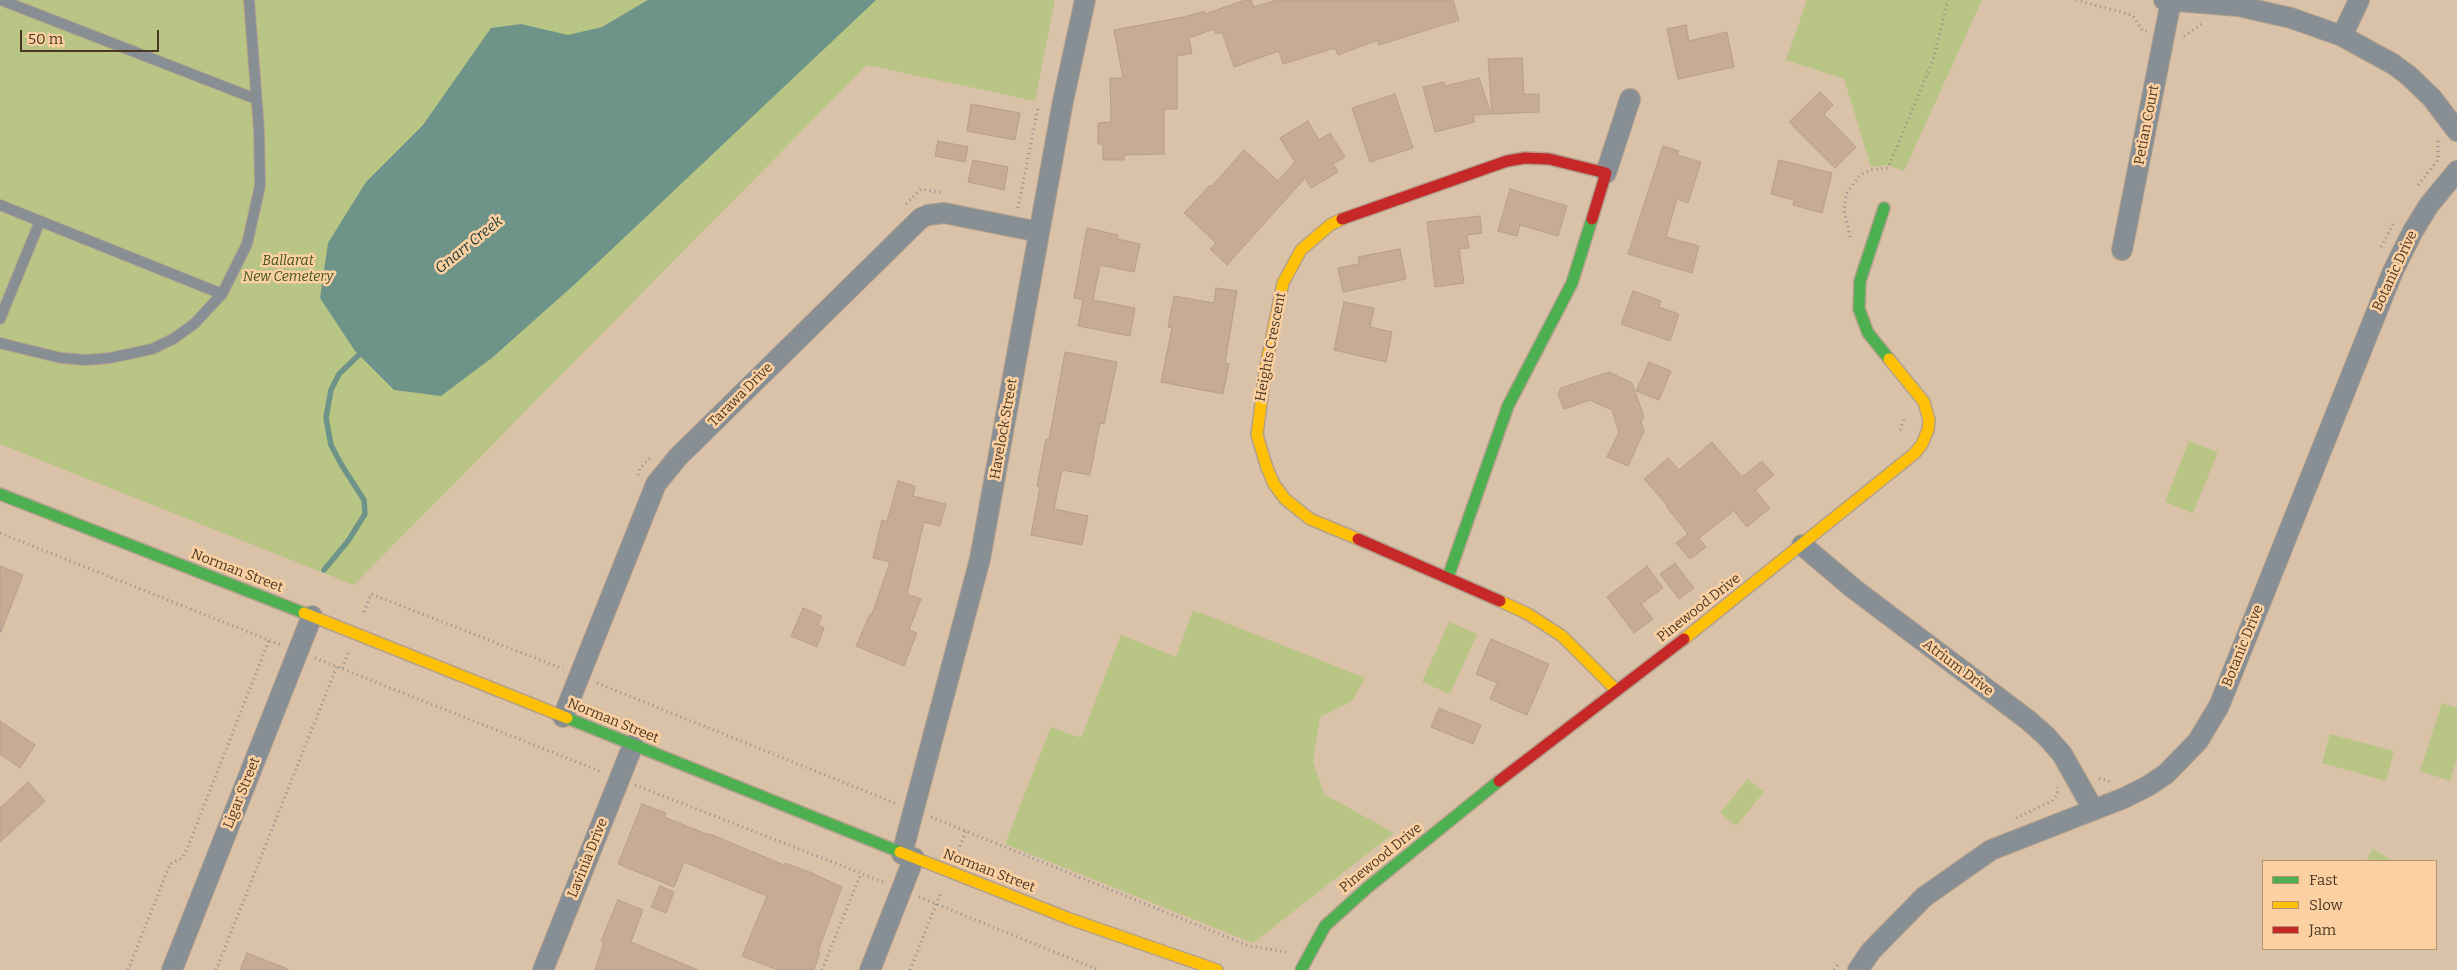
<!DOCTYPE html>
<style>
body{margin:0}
#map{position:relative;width:2457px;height:970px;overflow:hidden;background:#dac2a9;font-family:Bitter,serif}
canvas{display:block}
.legend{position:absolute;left:2262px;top:860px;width:175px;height:90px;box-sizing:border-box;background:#fcd0a1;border:1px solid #b5936f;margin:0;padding:6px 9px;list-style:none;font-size:15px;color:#4a3825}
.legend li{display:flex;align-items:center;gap:10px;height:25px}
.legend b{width:25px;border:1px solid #b5936f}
.scale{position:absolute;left:20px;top:30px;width:139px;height:22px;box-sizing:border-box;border:2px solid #4a3825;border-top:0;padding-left:6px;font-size:15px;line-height:18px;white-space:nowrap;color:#4a3825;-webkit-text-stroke:4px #fcd0a1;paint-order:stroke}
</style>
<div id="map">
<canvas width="2457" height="970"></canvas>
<ul class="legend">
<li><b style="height:6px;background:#4caf50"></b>Fast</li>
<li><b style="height:6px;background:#ffc107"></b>Slow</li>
<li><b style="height:6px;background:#c62828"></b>Jam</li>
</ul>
<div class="scale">50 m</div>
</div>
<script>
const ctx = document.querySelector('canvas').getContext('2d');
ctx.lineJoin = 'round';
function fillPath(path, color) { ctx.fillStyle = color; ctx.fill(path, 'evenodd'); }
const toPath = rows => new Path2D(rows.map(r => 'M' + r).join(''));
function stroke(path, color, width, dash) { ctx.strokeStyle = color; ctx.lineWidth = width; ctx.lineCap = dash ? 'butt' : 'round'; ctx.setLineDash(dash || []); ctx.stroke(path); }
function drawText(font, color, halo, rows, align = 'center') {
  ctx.font = font + ' Bitter,serif'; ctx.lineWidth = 5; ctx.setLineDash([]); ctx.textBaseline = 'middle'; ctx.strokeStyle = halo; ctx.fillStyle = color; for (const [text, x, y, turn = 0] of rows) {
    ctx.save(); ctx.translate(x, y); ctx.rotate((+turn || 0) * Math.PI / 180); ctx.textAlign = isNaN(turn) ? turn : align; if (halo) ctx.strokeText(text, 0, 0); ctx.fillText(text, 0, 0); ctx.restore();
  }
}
fillPath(toPath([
 [0,0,1055,0,1035,101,867,65,354,585,0,444],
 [1807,0,1982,0,1904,171,1887,165,1871,167,1844,79,1786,60],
 [2189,441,2218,452,2193,513,2165,502],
 [1193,610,1365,678,1352,701,1320,717,1313,762,1324,794,1394,833,1253,943,1005,844,1051,727,1081,738,1121,635,1176,657],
 [1449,622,1477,634,1450,694,1422,682],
 [2442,703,2457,708,2457,759,2450,781,2420,771],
 [2330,734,2394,751,2386,781,2322,763],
 [1748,779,1764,792,1736,826,1720,813],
 [2373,849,2393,861,2366,861]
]), '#b8c584');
fillPath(toPath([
 [648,0,876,0,575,284,493,357,441,396,394,390,355,351,320,298,328,243,366,182,423,125,491,28,521,24,568,35,602,27]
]), '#6e9489');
stroke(toPath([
 [324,570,348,541,365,514,364,500,341,464,331,445,326,418,331,390,339,374,364,350]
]), '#6e9489', 5.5);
const building = toPath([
 [1245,0,1251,0,1254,7,1277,0,1453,0,1459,20,1379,45,1378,40,1338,55,1335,48,1283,64,1279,51,1234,67,1222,32,1216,34,1214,29,1189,38,1192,53,1177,56,1177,109,1164,109,1164,154,1124,155,1124,160,1103,160,1103,144,1098,144,1098,123,1111,122,1110,78,1123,78,1114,30,1184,17,1204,11,1205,14,1245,0],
 [1686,25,1689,41,1727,32,1734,67,1678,79,1667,29,1686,25],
 [1522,58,1524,94,1539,94,1539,112,1492,114,1488,59,1522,58],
 [1479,78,1491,114,1473,115,1475,122,1435,132,1423,87,1444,82,1445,86,1479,78],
 [1820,92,1833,105,1824,114,1856,147,1835,168,1789,122,1820,92],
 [1395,94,1413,148,1370,162,1352,108,1395,94],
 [971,104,1020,113,1015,140,967,131,971,104],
 [1308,121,1319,140,1330,133,1345,157,1333,164,1338,172,1311,188,1305,178,1227,265,1210,249,1216,243,1184,213,1210,185,1211,187,1244,150,1278,181,1295,162,1280,138,1308,121],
 [938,141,968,147,965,162,935,156,938,141],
 [1663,146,1679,151,1677,155,1701,162,1688,203,1677,199,1666,237,1699,246,1692,273,1628,254,1663,146],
 [973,160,1008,167,1004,190,968,182,973,160],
 [1779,160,1832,173,1822,213,1793,205,1794,200,1771,194,1779,160],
 [1510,189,1567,206,1558,236,1520,225,1517,236,1498,231,1510,189],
 [1480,216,1482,233,1467,235,1469,248,1459,249,1464,283,1435,287,1427,222,1480,216],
 [1087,228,1118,235,1117,239,1140,244,1134,272,1100,265,1093,300,1135,308,1130,336,1078,326,1083,300,1074,298,1087,228],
 [1400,249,1406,279,1343,292,1338,268,1359,264,1358,257,1400,249],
 [1216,288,1237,291,1225,363,1229,364,1223,394,1161,382,1172,328,1168,327,1174,296,1214,303,1216,288],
 [1633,291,1661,301,1659,307,1679,314,1670,341,1621,324,1633,291],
 [1344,302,1374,308,1370,327,1392,332,1386,362,1334,350,1344,302],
 [1065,352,1117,362,1104,424,1100,423,1090,475,1062,470,1054,509,1088,516,1082,545,1031,535,1040,487,1037,486,1046,439,1049,440,1065,352],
 [1649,362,1671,371,1659,400,1636,391,1649,362],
 [1609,372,1632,383,1644,417,1641,422,1644,431,1628,466,1607,457,1619,432,1612,410,1590,400,1564,409,1558,394,1561,388,1609,372],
 [1712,442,1742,477,1762,461,1774,475,1755,490,1770,508,1747,527,1734,511,1699,538,1706,547,1690,559,1676,543,1688,534,1666,506,1667,505,1644,479,1668,458,1679,470,1712,442],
 [898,481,915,486,913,496,946,504,940,526,924,522,907,594,921,599,909,630,917,633,904,666,856,646,870,614,872,614,890,562,873,558,882,520,887,522,898,481],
 [1675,563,1694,588,1679,599,1660,574,1675,563],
 [0,566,23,575,1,632,0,632,0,566],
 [1647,566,1663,588,1641,604,1653,619,1634,633,1607,597,1647,566],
 [803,608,822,616,818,625,824,628,817,647,791,636,803,608],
 [1491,639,1549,664,1527,715,1490,699,1497,683,1476,674,1491,639],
 [1439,708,1481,725,1473,744,1431,727,1439,708],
 [0,721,35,745,20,768,0,754,0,721],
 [28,782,45,801,0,842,0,808,28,782],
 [642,804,666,813,664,817,709,835,710,834,784,865,785,863,812,873,842,887,818,951,820,952,814,970,778,970,742,956,767,896,684,862,674,887,618,864,642,804],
 [660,886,674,892,666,913,651,907,660,886],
 [618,900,643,910,631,942,698,970,595,970,604,942,601,941,618,900],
 [247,953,288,969,288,970,240,970,247,953]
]);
fillPath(building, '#c8ab96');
stroke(building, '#b49e8e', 1);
const lane = toPath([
 [1,0,256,99],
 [0,205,222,294],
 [0,319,40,221],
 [0,343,61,358,86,360,110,358,152,349,173,339,194,324,222,294,247,244,260,186,259,130,249,0]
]);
const street = toPath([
 [2164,0,2238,6,2291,18,2342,36,2393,64,2408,75,2432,98,2457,131],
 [2342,36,2359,0],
 [1606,173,1630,99],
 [2122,250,2171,1],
 [1802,545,1854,589,2028,720,2046,736,2062,754,2093,809],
 [563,717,656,484,678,457,921,218,928,215,944,213,1039,232],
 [902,854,980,559,1063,101,1085,0],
 [172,970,312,616],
 [543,970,633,745],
 [870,970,914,858],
 [1858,970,1871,951,1924,897,1991,850,2124,798,2148,786,2166,774,2198,741,2219,706,2393,271,2413,231,2429,205,2457,171]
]);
const fast = toPath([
 [1884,208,1860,281,1859,309,1868,333,1889,359],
 [0,494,304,613],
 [1448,577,1508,406,1572,283,1592,219],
 [567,718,900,852],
 [1301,970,1325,926,1367,888,1499,781]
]);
const slow = toPath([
 [1342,219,1330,225,1301,250,1283,283,1266,365,1257,435,1267,468,1274,484,1285,499,1310,519,1358,539],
 [1500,601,1528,614,1562,636,1616,690],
 [304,613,567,718],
 [1684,639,1915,453,1922,444,1928,430,1929,420,1924,402,1889,359],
 [900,852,1070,919,1217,970]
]);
const jam = toPath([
 [1342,219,1507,161,1525,158,1549,159,1606,173,1592,219],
 [1358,539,1500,601],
 [1499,781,1684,639]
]);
stroke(lane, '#b4a18d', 12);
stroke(street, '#b4a18d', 22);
stroke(fast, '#b4a18d', 14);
stroke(slow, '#b4a18d', 14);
stroke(jam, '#b4a18d', 14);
stroke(toPath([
 [2076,0,2132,15,2143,31,2148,31],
 [2184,36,2203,23],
 [2418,185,2438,160,2438,138],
 [906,204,921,189,943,193],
 [1018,208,1038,108],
 [1850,237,1844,210,1846,194,1860,175,1871,170,1888,168,1933,60,1948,0],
 [2381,247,2393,224],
 [1900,430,1905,417],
 [638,475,640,468,650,458],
 [0,533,281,645],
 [364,612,371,594,563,669],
 [315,658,602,772],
 [342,668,348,653],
 [597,683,897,804],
 [2099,778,2111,782],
 [635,785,886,883],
 [931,817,1249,946,1287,952],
 [2016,818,2052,801,2057,795,2058,787],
 [958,851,966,831],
 [919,897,1099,970],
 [128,970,170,864,182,858,187,849,269,640],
 [216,970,337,666],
 [822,970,861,873],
 [910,970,941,892],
 [1834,970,1839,963]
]), '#8f8e8c', 3, [1, 4]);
stroke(lane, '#878f95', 10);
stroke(street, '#878f95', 20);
stroke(fast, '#4caf50', 11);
stroke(slow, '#ffc107', 11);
stroke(jam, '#c62828', 11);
drawText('14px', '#4a3825', '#fcd0a1', [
 ["Petian Court",2147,125,-79],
 ["Botanic Drive",2395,271,-65],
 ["Heights Crescent",1271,347,-79],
 ["Tarawa Drive",741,395,-45],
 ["Havelock Street",1004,429,-80],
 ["Norman Street",237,571,21],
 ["Pinewood Drive",1699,608,-38],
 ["Botanic Drive",2243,646,-68],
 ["Atrium Drive",1958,668,37],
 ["Norman Street",613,721,22],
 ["Ligar Street",242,793,-68],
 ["Lavinia Drive",588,858,-68],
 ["Pinewood Drive",1381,858,-39],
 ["Norman Street",989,871,21]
]);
drawText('italic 14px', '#405523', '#fcd0a1', [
 ["Ballarat",288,261],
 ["New Cemetery",288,277]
]);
drawText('italic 15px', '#183937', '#fcd0a1', [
 ["Gnarr Creek",469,245,-39]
]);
</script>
